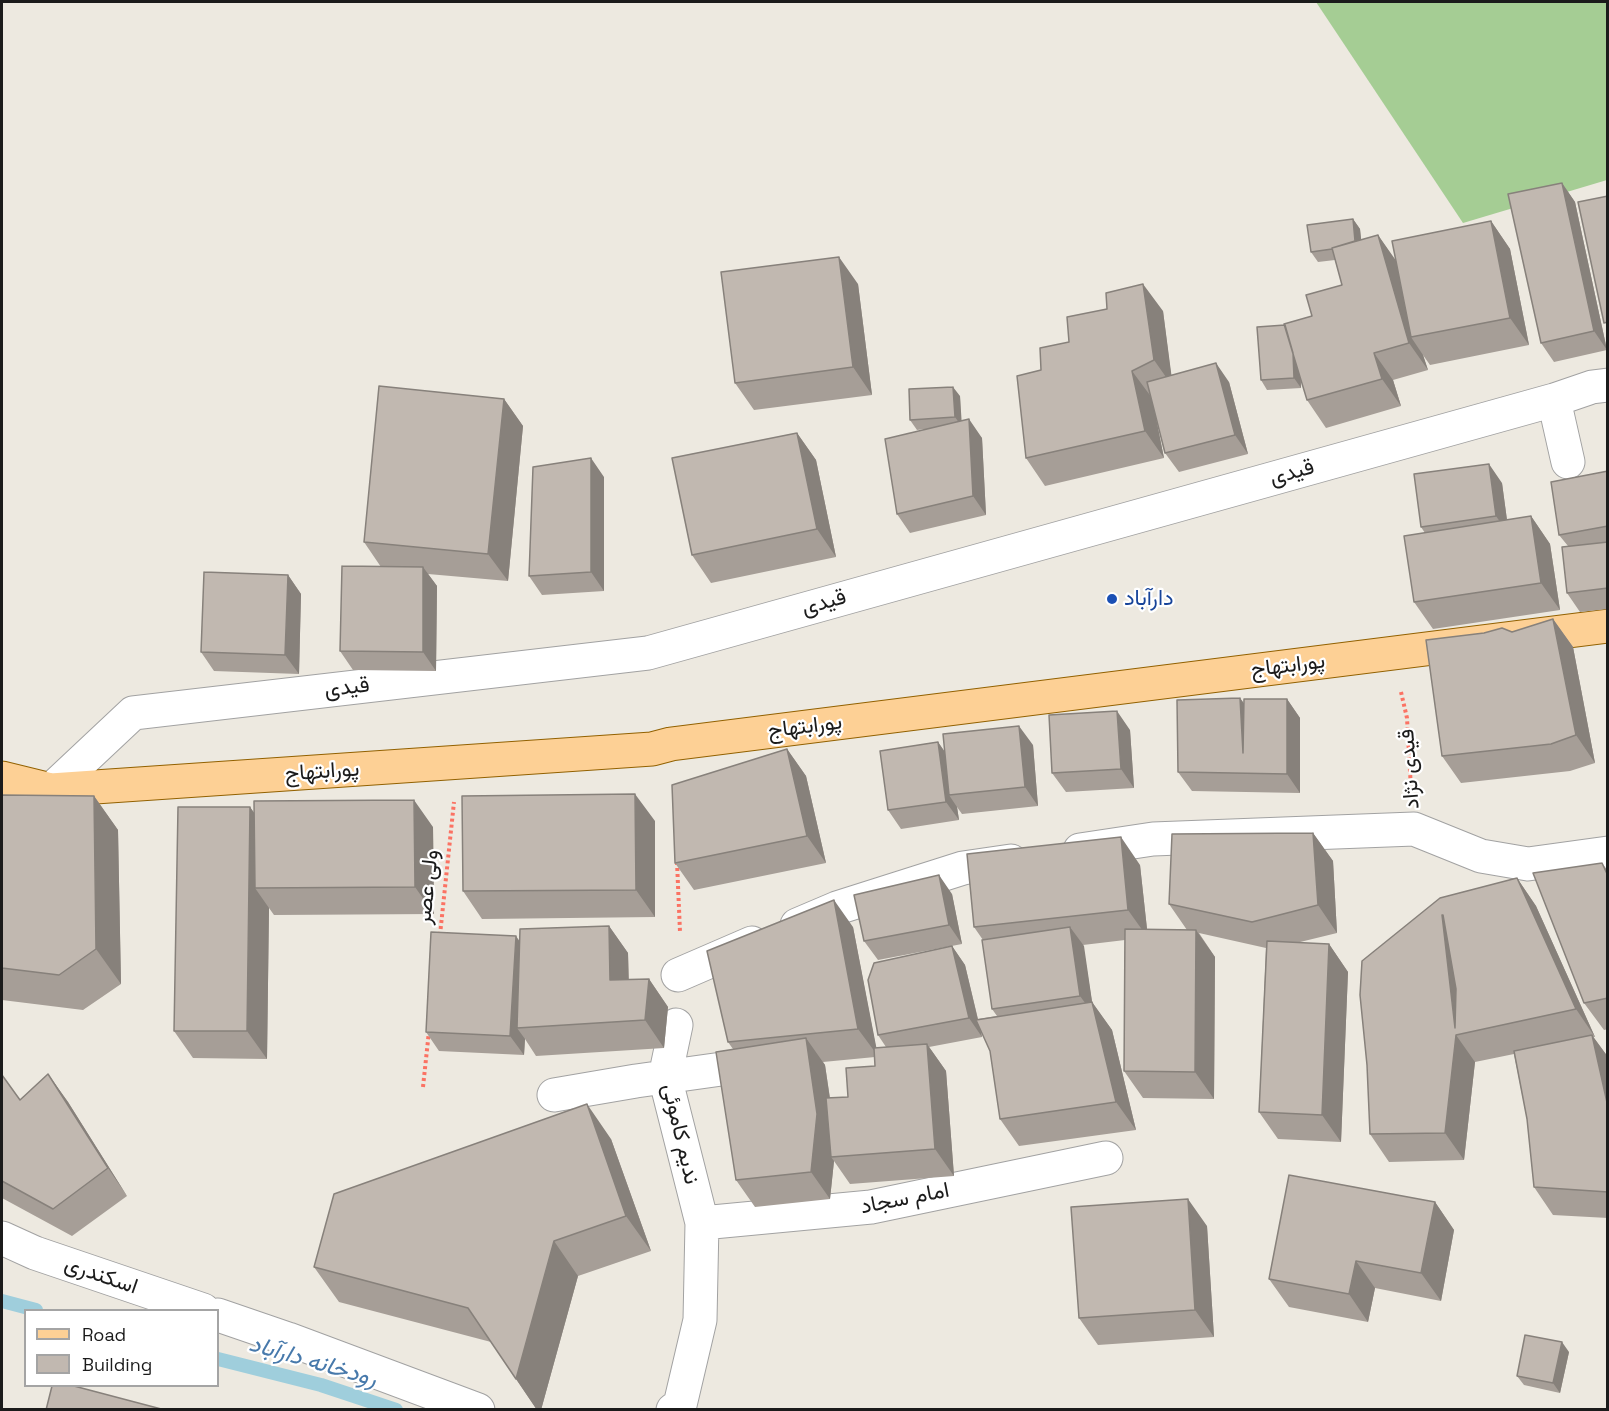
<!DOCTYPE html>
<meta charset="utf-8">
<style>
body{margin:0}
#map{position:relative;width:1609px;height:1411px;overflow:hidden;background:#ede9e0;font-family:"Space Grotesk",sans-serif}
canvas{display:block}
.frame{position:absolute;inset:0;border:3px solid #1b1b1b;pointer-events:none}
.legend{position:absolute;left:24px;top:1309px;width:195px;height:78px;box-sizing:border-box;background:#fff;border:2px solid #a4a4a4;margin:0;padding:8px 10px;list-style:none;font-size:18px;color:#1b1b1b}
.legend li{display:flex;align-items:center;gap:12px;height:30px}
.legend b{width:30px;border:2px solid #a4a4a4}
</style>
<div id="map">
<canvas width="1609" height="1411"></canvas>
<div class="frame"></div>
<ul class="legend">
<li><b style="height:8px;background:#fdd095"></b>Road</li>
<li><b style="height:16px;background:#c1b8b0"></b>Building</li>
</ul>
</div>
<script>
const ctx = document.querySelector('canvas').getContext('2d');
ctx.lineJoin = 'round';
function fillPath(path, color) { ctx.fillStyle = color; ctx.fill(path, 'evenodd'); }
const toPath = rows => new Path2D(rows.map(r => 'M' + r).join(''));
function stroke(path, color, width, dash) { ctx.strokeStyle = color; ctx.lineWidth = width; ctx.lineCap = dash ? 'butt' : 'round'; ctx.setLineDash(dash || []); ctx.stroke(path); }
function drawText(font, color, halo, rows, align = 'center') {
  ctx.font = font + ' "Space Grotesk",Vazirmatn,sans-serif'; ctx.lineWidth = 4.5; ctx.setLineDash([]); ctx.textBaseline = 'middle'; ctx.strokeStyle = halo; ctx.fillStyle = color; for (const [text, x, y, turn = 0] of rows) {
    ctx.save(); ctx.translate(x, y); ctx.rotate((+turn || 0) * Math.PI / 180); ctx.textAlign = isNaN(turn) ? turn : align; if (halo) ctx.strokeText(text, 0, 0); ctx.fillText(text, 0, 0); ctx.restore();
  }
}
fillPath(toPath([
 [1316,2,1607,2,1607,180,1463,223]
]), '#a5cd94');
stroke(toPath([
 [2,1301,36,1310],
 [218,1359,321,1385,396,1410]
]), '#9fcedc', 14);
const minor = toPath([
 [1554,400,1568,462],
 [51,790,133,713,648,653,1554,400,1592,387,1608,385],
 [1080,850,1153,839,1414,829,1481,856,1528,864,1608,853],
 [797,925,837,908,963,868,1011,861],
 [678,975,752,943],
 [554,1095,636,1081,736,1067],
 [702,1223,871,1207,1106,1158],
 [2,1238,35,1253,203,1310],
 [218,1315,288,1339,478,1410],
 [673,1410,680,1405,700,1320,702,1223,665,1077,676,1025]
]);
const major = toPath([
 [2,778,51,790,652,749,671,744,1608,626]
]);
stroke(minor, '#a2a2a2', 35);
stroke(major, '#926100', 35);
stroke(toPath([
 [1401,692,1407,718,1411,789],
 [677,862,680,932],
 [440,935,454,802],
 [423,1087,429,1031]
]), '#fb7263', 4, [3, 3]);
stroke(minor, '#fff', 33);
stroke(major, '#fdd095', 33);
fillPath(toPath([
 [1562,183,1575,202,1607,350,1554,362,1541,343],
 [1353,219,1360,229,1361,240,1378,235,1396,262,1491,221,1510,249,1529,345,1430,365,1423,355,1428,370,1393,380,1401,406,1326,428,1307,400,1301,380,1301,388,1267,390,1261,380,1312,316,1342,285,1335,260,1318,262,1311,252],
 [858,284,872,395,754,410,735,383],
 [1163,311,1171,375,1229,382,1248,454,1179,472,1165,453,1152,399,1164,458,1045,486,1026,458,1041,370,1069,342],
 [960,396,961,421,982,438,986,515,910,533,897,514,925,429,917,430,910,420],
 [504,399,523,426,508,581,428,574,437,586,436,671,353,670,340,651,381,567,364,542],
 [797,433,816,460,836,557,711,583,692,555],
 [1608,471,1608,609,1580,612,1567,593,1568,546,1559,535],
 [604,477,604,591,542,595,529,576],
 [1502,483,1507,520,1531,516,1550,544,1560,610,1433,629,1414,602,1425,533,1421,527],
 [288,575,301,594,299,674,214,671,201,652],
 [1553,619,1573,647,1595,763,1570,771,1461,783,1442,756,1512,632],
 [1240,698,1244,704,1287,699,1300,718,1300,793,1192,791,1178,772],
 [1130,730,1134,788,1066,792,1052,773],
 [938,742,945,752,1033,745,1038,806,962,814,957,807,959,820,901,829,888,810],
 [787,749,806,776,826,863,694,890,675,863],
 [2,795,94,796,118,830,121,984,83,1010,2,1000],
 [250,807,254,813,433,827,434,914,274,915,269,908,267,1059,193,1058,174,1031],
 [655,821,655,917,482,919,463,891],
 [1313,833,1333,861,1337,933,1296,943,1329,944,1348,972,1341,1142,1278,1139,1259,1112,1266,948,1199,933,1215,957,1214,1099,1143,1098,1124,1071,1125,940,1083,945,1092,1002,1112,1030,1136,1130,1019,1146,1000,1119,990,1051,981,1029,982,1037,929,1047,946,1071,954,1176,850,1184,834,1161,830,1199,755,1207,736,1180,733,1049,728,1042,853,927,876,1048,886,1047,878,1035,952,946,965,965,978,1019,997,1016,992,1009,983,940,974,927,1140,865,1147,929,1187,930,1169,904],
 [875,1057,875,1066,848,1097,830,1098,825,1065,823,1062],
 [1602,863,1608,871,1608,1029,1604,1030,1584,1003],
 [1517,878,1536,906,1595,1037,1593,1037,1608,1057,1608,1218,1553,1215,1534,1187,1527,1119,1514,1054,1475,1062,1464,1160,1389,1162,1370,1134,1440,898],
 [952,894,962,944,878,960,864,941],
 [609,926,628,953,629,980,649,979,668,1007,664,1048,536,1056,525,1039,524,1055,439,1051,426,1032,520,942],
 [48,1074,68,1102,127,1196,72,1236,2,1198,2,1075,20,1100],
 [611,1139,651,1251,578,1276,541,1410,537,1410,491,1342,339,1302,314,1267],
 [1435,1202,1454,1230,1441,1301,1375,1288,1368,1322,1289,1307,1269,1279],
 [1207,1226,1214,1337,1098,1345,1079,1318],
 [1569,1352,1560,1393,1524,1385,1517,1376]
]), '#a69e97');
fillPath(toPath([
 [1562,183,1575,202,1607,350,1594,331],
 [1353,219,1360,229,1363,256,1356,247],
 [1491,221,1510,249,1529,345,1510,318],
 [1378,235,1397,262,1411,337,1423,355,1428,370,1409,343],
 [839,257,858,284,872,395,853,367],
 [1143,284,1163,311,1173,387,1154,360],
 [1291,324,1298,334,1301,388,1294,378],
 [1374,353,1393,380,1401,406,1382,379],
 [1216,363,1229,382,1248,454,1235,435],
 [1132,371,1152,398,1164,458,1145,431],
 [953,387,960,396,962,427,955,417],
 [504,399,523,426,508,581,488,554],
 [969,419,982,438,986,515,973,496],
 [797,433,816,460,836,557,817,529],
 [591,458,604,477,604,591,591,572],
 [1489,464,1502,483,1509,535,1496,516],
 [1531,516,1550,544,1560,610,1541,583],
 [423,567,437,586,436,671,423,652],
 [288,575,301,594,299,674,285,655],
 [1553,619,1573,647,1595,763,1576,735],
 [1240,698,1254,717,1243,753],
 [1287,699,1300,718,1300,793,1287,774],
 [1117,711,1130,730,1134,788,1121,769],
 [1019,726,1033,745,1038,806,1025,787],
 [938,742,951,761,949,795,957,807,959,820,946,802],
 [787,749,806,776,826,863,807,836],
 [635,794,655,821,655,917,636,890],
 [94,796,118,830,121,984,96,949],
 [414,800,433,827,434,914,415,887],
 [250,807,270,835,255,888,269,908,267,1059,247,1031],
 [1313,833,1333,861,1337,933,1318,905],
 [1121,837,1140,865,1148,938,1128,910],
 [939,875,952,894,962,944,949,925],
 [1517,878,1536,906,1595,1037,1576,1009],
 [834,900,853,927,878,1056,858,1029],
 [1442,915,1461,943,1455,1028],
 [609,926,628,953,629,1007,610,980],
 [1070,927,1084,946,1094,1015,1080,996],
 [1196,930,1215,957,1214,1099,1195,1072],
 [516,936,529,955,517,1028,525,1039,524,1055,510,1036],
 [1329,944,1348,972,1341,1142,1322,1115],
 [952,946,965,965,982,1037,969,1018],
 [649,979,668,1007,664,1048,645,1020],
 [1092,1002,1112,1030,1136,1130,1116,1102],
 [1456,1035,1475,1062,1464,1160,1445,1133],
 [1592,1035,1608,1057,1608,1107],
 [806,1038,825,1065,836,1141,831,1157,834,1161,830,1199,811,1172],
 [927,1044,946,1071,954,1176,935,1149],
 [48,1074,68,1102,127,1196,108,1168],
 [587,1104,611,1139,651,1251,626,1216],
 [1188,1199,1207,1226,1214,1337,1195,1310],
 [1435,1202,1454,1230,1441,1301,1421,1273],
 [554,1241,578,1276,541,1410,537,1410,516,1379],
 [1356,1261,1375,1288,1368,1322,1349,1294],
 [1562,1342,1569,1352,1560,1393,1553,1383]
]), '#87817b');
const building = toPath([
 [1562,183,1594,331,1541,343,1508,194,1562,183],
 [1608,196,1608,322,1604,323,1578,202,1608,196],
 [1353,219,1355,241,1332,248,1332,249,1311,252,1307,225,1353,219],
 [1491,221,1510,318,1411,337,1392,241,1491,221],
 [1378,235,1409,343,1374,353,1382,379,1307,400,1284,324,1312,316,1306,295,1342,285,1332,248,1378,235],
 [839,257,853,367,735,383,721,272,839,257],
 [1143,284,1154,360,1132,371,1145,431,1026,458,1017,376,1041,370,1040,348,1069,342,1067,317,1107,309,1106,293,1143,284],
 [1285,325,1293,353,1294,378,1261,380,1257,327,1285,325],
 [1216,363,1235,435,1165,453,1147,382,1216,363],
 [379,386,504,399,488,554,364,542,379,386],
 [953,387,955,417,910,420,909,389,953,387],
 [969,419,973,496,897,514,885,439,969,419],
 [797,433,817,529,692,555,672,458,797,433],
 [591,458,591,572,529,576,533,467,591,458],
 [1489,464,1496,516,1421,527,1414,474,1489,464],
 [1608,471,1608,526,1559,535,1551,482,1608,471],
 [1531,516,1541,583,1414,602,1404,536,1531,516],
 [1608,542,1608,588,1567,593,1562,547,1608,542],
 [342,566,423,567,423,652,340,651,342,566],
 [204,572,288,575,285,655,201,652,204,572],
 [1553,619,1576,735,1551,744,1442,756,1426,640,1484,633,1502,628,1512,632,1553,619],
 [1240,698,1243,753,1244,699,1287,699,1287,774,1178,772,1177,700,1240,698],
 [1117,711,1121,769,1052,773,1049,715,1117,711],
 [1019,726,1025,787,949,795,943,734,1019,726],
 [938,742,946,802,888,810,880,751,938,742],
 [787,749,807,836,675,863,672,785,787,749],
 [635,794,636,890,463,891,462,796,635,794],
 [2,795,94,796,96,949,59,975,2,968,2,795],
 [414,800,415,887,255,888,254,801,414,800],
 [178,807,250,807,247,1031,174,1031,178,807],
 [1313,833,1318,905,1252,922,1169,904,1172,834,1313,833],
 [1121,837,1128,910,974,927,967,854,1121,837],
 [1602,863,1608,876,1608,998,1584,1003,1533,873,1602,863],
 [939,875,949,925,864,941,854,895,939,875],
 [1517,878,1576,1009,1456,1035,1445,1133,1370,1134,1367,1065,1360,995,1362,961,1440,898,1517,878],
 [1442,915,1443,915,1456,989,1455,1028,1442,915],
 [834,900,858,1029,728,1042,707,951,834,900],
 [609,926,610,980,649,979,645,1020,517,1028,520,929,609,926],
 [1070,927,1080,996,992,1009,982,940,1070,927],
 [1125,929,1196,930,1195,1072,1124,1071,1125,929],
 [431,932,516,936,510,1036,426,1032,431,932],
 [1267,941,1329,944,1322,1115,1259,1112,1267,941],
 [952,946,969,1018,878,1035,868,980,874,963,952,946],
 [1092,1002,1116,1102,1000,1119,990,1051,976,1020,1092,1002],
 [1592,1035,1608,1107,1608,1192,1534,1187,1527,1119,1514,1051,1592,1035],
 [806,1038,817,1114,811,1172,736,1180,716,1052,806,1038],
 [927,1044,935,1149,831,1157,826,1098,848,1097,846,1068,875,1066,874,1048,927,1044],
 [48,1074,108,1168,53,1209,2,1181,2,1075,20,1100,48,1074],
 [587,1104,626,1216,554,1241,516,1379,468,1308,314,1267,334,1194,587,1104],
 [1289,1175,1435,1202,1421,1273,1356,1261,1349,1294,1269,1279,1289,1175],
 [1188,1199,1195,1310,1079,1318,1071,1207,1188,1199],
 [1525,1335,1562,1342,1553,1383,1517,1376,1525,1335],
 [52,1386,74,1386,165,1410,46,1410,52,1386]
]);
fillPath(building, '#c1b8b0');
stroke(building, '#87817b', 1.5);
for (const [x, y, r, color] of [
 [1112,599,6,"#1a4fb4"]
]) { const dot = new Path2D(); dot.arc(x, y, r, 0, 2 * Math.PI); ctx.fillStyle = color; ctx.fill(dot); stroke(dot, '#fff', 2); }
drawText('22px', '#1b1b1b', '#fff', [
 ["قیدی",1292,473,-16],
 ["قیدی",824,603,-16],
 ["پورابتهاج",1288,666,-7],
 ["قیدی",347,688,-7],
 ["پورابتهاج",805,727,-7],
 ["قیدی نژاد",1410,769,-94],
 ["پورابتهاج",322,772,-4],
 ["ولی عصر",428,887,-84],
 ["ندیم کاموئی",680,1134,77],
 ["امام سجاد",905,1199,-11],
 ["اسکندری",101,1276,19]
]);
drawText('22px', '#164399', '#fff', [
 ["دارآباد",1124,599]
], 'left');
drawText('italic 24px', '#4779ab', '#fff', [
 ["رودخانه دارآباد",313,1362,16]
]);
</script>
